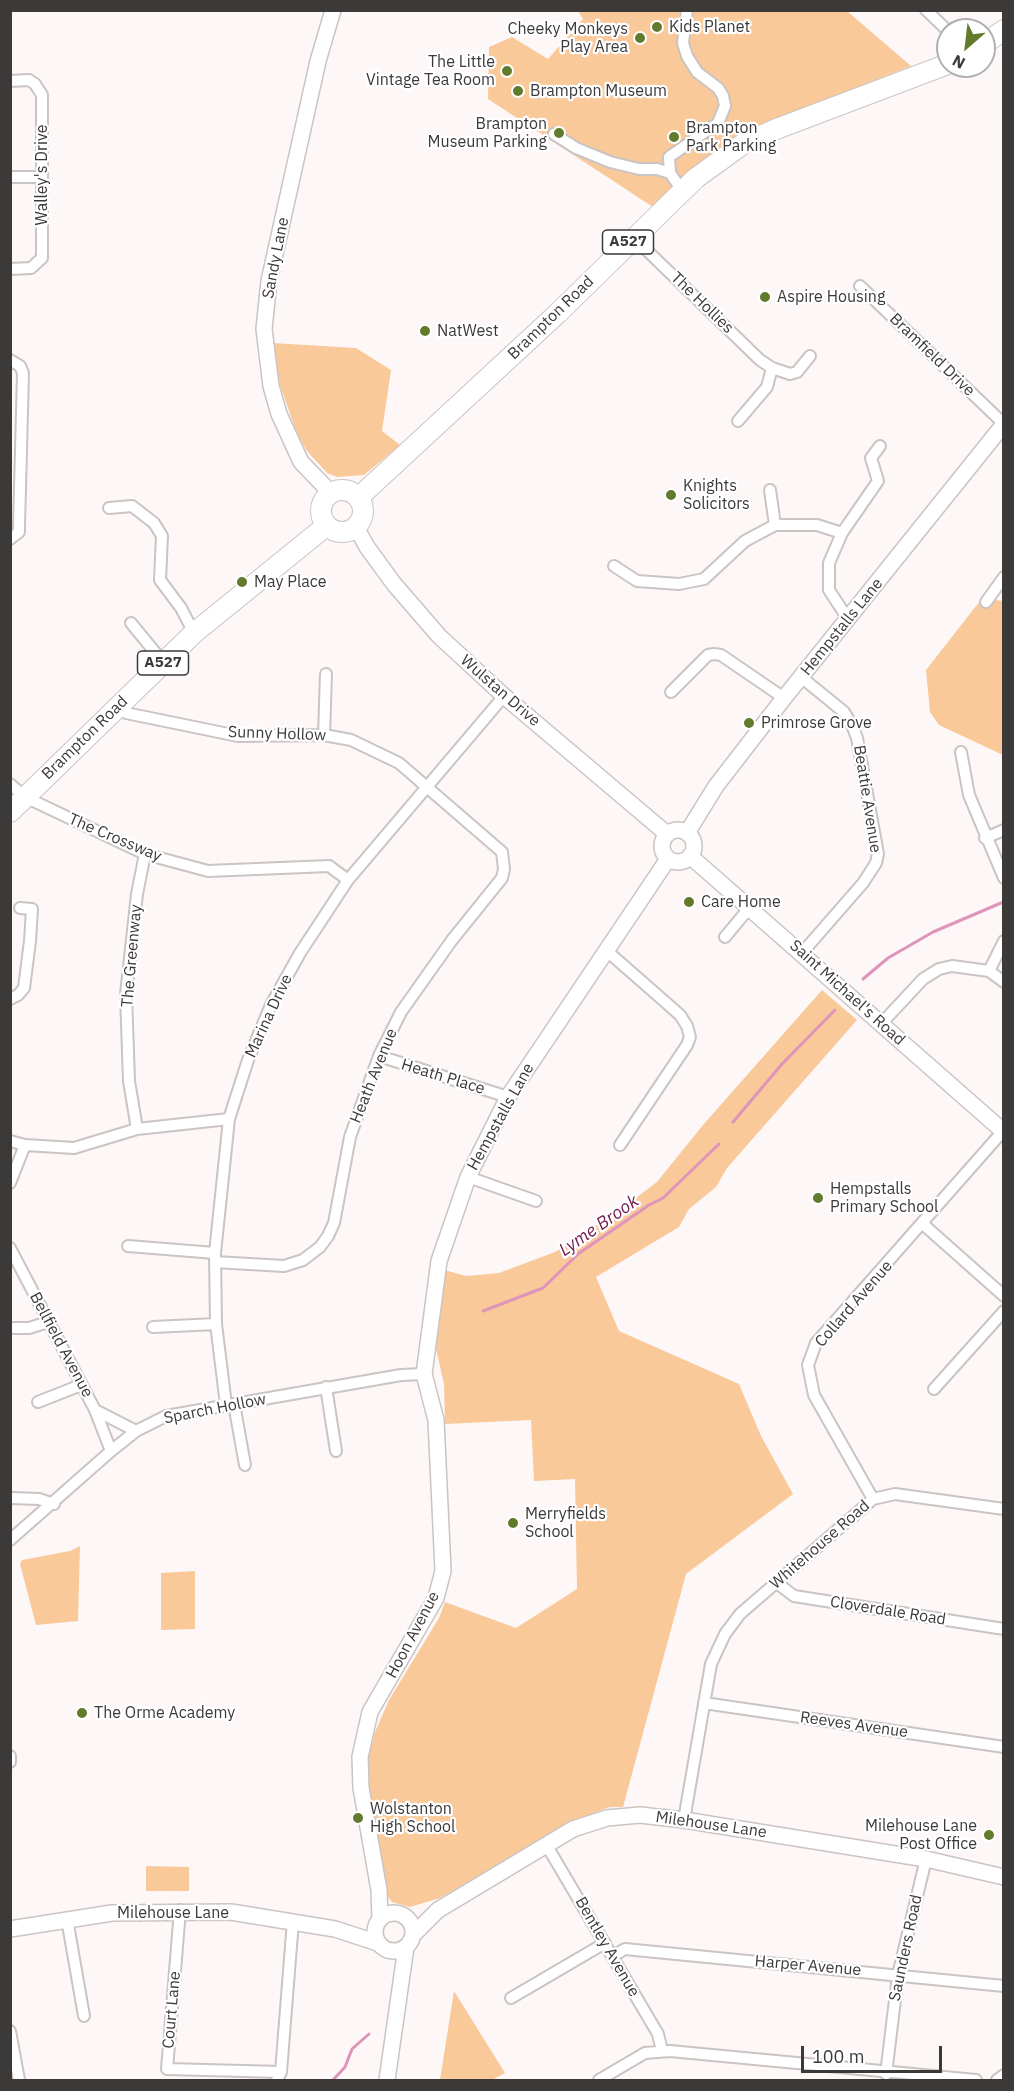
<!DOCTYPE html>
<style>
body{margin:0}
#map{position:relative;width:1014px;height:2091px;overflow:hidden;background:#fef7f7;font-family:"IBM Plex Sans",sans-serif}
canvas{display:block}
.frame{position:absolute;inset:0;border:12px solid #3c3939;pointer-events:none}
.north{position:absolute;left:936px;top:18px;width:60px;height:60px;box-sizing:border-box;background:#fff;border:2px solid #b1b0b0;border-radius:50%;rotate:208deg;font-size:16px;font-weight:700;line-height:24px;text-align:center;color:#3c3939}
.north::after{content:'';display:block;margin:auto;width:21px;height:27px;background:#627a2c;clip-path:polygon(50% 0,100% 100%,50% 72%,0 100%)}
.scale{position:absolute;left:801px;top:2046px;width:141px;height:27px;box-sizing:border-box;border:3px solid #3c3939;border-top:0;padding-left:8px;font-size:18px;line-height:21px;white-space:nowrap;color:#3c3939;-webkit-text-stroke:4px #fff;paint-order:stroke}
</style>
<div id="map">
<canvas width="1014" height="2091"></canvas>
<div class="frame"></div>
<div class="north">N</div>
<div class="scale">100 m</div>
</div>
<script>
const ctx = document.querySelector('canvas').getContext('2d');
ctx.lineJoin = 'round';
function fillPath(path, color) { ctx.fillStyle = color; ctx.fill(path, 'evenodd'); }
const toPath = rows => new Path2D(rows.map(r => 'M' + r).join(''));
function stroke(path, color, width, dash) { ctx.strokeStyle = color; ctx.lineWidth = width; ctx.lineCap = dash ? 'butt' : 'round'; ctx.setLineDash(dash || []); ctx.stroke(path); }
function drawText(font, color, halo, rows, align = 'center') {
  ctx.font = font + ' "IBM Plex Sans",sans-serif'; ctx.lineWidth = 4.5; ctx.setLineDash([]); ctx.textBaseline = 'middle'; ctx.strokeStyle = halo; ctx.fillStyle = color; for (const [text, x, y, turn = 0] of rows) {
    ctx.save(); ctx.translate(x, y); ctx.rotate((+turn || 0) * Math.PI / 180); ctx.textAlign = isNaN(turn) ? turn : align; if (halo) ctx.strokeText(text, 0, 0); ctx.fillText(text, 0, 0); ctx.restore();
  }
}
fillPath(toPath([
 [578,11,847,11,911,66,767,123,653,207,488,99,489,47,512,37,548,59,583,19],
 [273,343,356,348,391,370,382,431,400,445,364,475,337,477,327,473,307,451,297,434,280,385],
 [995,600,1003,601,1003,755,939,725,930,712,926,670,980,601,987,606],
 [822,990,857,1020,727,1168,716,1187,689,1209,679,1227,596,1277,619,1331,739,1384,761,1436,793,1494,686,1574,623,1807,610,1807,577,1819,440,1898,410,1907,392,1902,383,1890,366,1797,367,1763,375,1732,389,1700,439,1618,445,1602,516,1628,577,1589,575,1479,534,1481,531,1420,445,1424,444,1384,436,1349,441,1269,466,1276,499,1273,555,1252,620,1210,657,1182,703,1125],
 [80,1546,78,1621,36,1625,20,1564,22,1560,70,1551],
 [195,1571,195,1629,161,1630,161,1573],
 [146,1866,189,1867,189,1891,146,1891],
 [454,1991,505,2073,492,2080,440,2080]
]), '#f9c99a');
stroke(toPath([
 [863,979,888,958,933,932,1001,903],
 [733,1122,782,1064,835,1010],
 [483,1311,543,1288,578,1254,649,1205,663,1198,719,1144],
 [333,2080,345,2067,352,2049,369,2034]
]), '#df94ba', 3);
const street = toPath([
 [926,10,948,31],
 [10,81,29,80,35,84,42,95,42,258,31,268,10,269],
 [554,134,576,148,610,162,639,169,657,169,670,173],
 [10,177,41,177],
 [681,189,670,173,669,157,718,123,725,106,723,96,718,88,697,72,687,56,683,43,687,10],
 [633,237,760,360,772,368,767,387,738,421],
 [860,286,1004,424],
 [10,360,20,366,23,373,19,526,19,532,10,539],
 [772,368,790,374,797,372,810,356],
 [770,490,775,525],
 [109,508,132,506,154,523,162,536,160,580,181,608,194,633],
 [614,566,637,581,679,584,704,579,745,541,775,525,817,525,842,533],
 [986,602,1004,577],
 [848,619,829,590,829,563,842,533,878,481,871,458,880,446],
 [131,623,163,662],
 [801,677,844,712,852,725,857,738,878,854,876,863,863,883,802,953],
 [671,692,708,655,714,654,721,655,784,698],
 [117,706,126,713,238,736,324,735,351,740,399,763,502,852,504,869,502,878,452,940,401,1012,379,1056,350,1137,334,1223,328,1236,320,1247,303,1260,284,1266,215,1262],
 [324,735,326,674],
 [961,752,969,795,1004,878],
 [10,784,25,797,145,854,208,871,329,866,348,880],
 [985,838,1004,830],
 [725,937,750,907],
 [607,951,680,1015,687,1026,690,1037,687,1045,620,1145],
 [989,971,1004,941],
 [10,999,18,995,24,988,30,941,32,909,20,908],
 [881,1024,923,979,939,969,952,966,989,971,1004,982],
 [379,1056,508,1097],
 [137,1129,129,1081,126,994,137,894,145,854],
 [10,1141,25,1145,74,1148,137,1129,229,1119],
 [468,1177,536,1201],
 [10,1183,25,1145],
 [924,1225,1004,1296],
 [128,1246,215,1253],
 [10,1248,95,1410,111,1451],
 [153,1327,216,1324],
 [10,1328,29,1328,48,1322],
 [326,1387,336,1451],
 [934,1389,1004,1311],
 [38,1402,81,1385],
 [234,1404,245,1465],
 [226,1405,216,1324,215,1253,229,1119,248,1060,271,1005,300,953,348,880,504,696],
 [95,1410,136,1431],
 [10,1498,39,1499,54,1504],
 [873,1499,814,1395,808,1365,816,1343,1003,1131],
 [10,1540,111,1451,136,1431,166,1416,401,1375,424,1374],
 [777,1583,794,1596,1004,1629],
 [704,1703,1004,1747],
 [10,1756,10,1762],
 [684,1820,711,1664,725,1634,740,1614,873,1499,895,1494,1004,1509],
 [547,1846,658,2034,662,2051],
 [180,1910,167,2069,281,2072],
 [67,1919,84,2016],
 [613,1956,625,1949,1004,1986],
 [511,1998,605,1943],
 [10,2031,19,2080],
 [886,2074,898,1975,926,1859],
 [277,2080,281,2072,293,1921],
 [599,2080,645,2053,670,2051,976,2080],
 [997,2080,1004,2075]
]);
const secondary = toPath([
 [331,493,301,462,279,414,271,386,264,329,269,281,318,61,333,10],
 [356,527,367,547,394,584,439,636,504,696,667,834],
 '662 846a16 16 0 1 1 32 0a16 16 0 1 1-32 0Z',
 [687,833,716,786,784,698,1004,424],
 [690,856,1004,1132],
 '375 1932a19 19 0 1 1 38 0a19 19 0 1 1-38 0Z',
 [380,1919,379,1890,361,1788,360,1757,370,1712,436,1598,443,1571,436,1420,424,1374,439,1261,468,1177,508,1097,668,859],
 [10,1929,112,1913,231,1912,335,1929,378,1943],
 [413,1935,438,1910,573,1829,607,1818,640,1815,684,1820,926,1859,1004,1877],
 [387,2080,406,1947]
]);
const highway = toPath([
 [984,44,1004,30],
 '321 511a21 21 0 1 1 42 0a21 21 0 1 1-42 0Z',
 [358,498,558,313,696,178,743,144,779,128,948,64],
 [10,812,194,633,326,526]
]);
stroke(street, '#cac4c3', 14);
stroke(secondary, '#cac4c3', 18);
stroke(highway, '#cac4c3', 22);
stroke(street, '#fff', 10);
stroke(secondary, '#fff', 15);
stroke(highway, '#fff', 20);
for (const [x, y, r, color] of [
 [657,27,6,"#627a2c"],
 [640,38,6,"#627a2c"],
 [507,71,6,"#627a2c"],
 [518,91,6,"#627a2c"],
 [559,133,6,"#627a2c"],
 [674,137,6,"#627a2c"],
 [765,297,6,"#627a2c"],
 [425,331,6,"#627a2c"],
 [671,495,6,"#627a2c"],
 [242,582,6,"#627a2c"],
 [749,723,6,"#627a2c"],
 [689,902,6,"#627a2c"],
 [818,1198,6,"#627a2c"],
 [513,1523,6,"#627a2c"],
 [82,1713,6,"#627a2c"],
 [358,1818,6,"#627a2c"],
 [989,1835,6,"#627a2c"]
]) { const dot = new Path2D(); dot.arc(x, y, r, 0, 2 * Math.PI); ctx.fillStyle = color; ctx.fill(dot); stroke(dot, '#fff', 2); }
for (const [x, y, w] of [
 [628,242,51],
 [163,663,51]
]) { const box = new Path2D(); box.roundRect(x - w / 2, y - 12, w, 24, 4.5); ctx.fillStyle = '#fff'; ctx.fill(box); stroke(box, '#3c3939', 1.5); }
drawText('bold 15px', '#3c3939', null, [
 ["A527",628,242],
 ["A527",163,663]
]);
drawText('16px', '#3c3939', '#fff', [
 ["Kids Planet",669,27],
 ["Cheeky Monkeys",628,29,"right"],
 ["Play Area",628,47,"right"],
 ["The Little",495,62,"right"],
 ["Vintage Tea Room",495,80,"right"],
 ["Brampton Museum",530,91],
 ["Brampton",547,124,"right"],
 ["Museum Parking",547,142,"right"],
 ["Brampton",686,128],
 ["Park Parking",686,146],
 ["Aspire Housing",777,297],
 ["NatWest",437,331],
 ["Knights",683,486],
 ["Solicitors",683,504],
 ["May Place",254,582],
 ["Primrose Grove",761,723],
 ["Care Home",701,902],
 ["Hempstalls",830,1189],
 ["Primary School",830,1207],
 ["Merryfields",525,1514],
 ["School",525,1532],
 ["The Orme Academy",94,1713],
 ["Wolstanton",370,1809],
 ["High School",370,1827],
 ["Milehouse Lane",977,1826,"right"],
 ["Post Office",977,1844,"right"]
], 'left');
drawText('16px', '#3c3939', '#fff', [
 ["Walley's Drive",42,175,-90],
 ["Sandy Lane",276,258,-79],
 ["The Hollies",702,303,44],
 ["Brampton Road",551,318,-44],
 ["Bramfield Drive",932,355,44],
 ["Hempstalls Lane",842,627,-51],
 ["Wulstan Drive",500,691,41],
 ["Sunny Hollow",277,734,2],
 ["Brampton Road",85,738,-44],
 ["Beattie Avenue",867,799,81],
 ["The Crossway",115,838,23],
 ["The Greenway",132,956,-85],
 ["Saint Michael's Road",847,993,42],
 ["Marina Drive",269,1016,-65],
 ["Heath Avenue",374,1076,-68],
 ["Heath Place",443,1077,17],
 ["Hempstalls Lane",501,1117,-61],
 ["Collard Avenue",854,1304,-49],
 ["Bellfield Avenue",61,1345,62],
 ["Sparch Hollow",215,1409,-11],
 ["Whitehouse Road",820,1545,-41],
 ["Cloverdale Road",888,1611,9],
 ["Hoon Avenue",413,1635,-62],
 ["Reeves Avenue",854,1725,8],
 ["Milehouse Lane",711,1825,8],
 ["Milehouse Lane",173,1913],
 ["Bentley Avenue",607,1947,60],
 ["Saunders Road",906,1948,-78],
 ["Harper Avenue",808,1966,5],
 ["Court Lane",172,2010,-85]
]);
drawText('italic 18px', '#70194e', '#fff', [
 ["Lyme Brook",599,1226,-35]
]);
</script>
